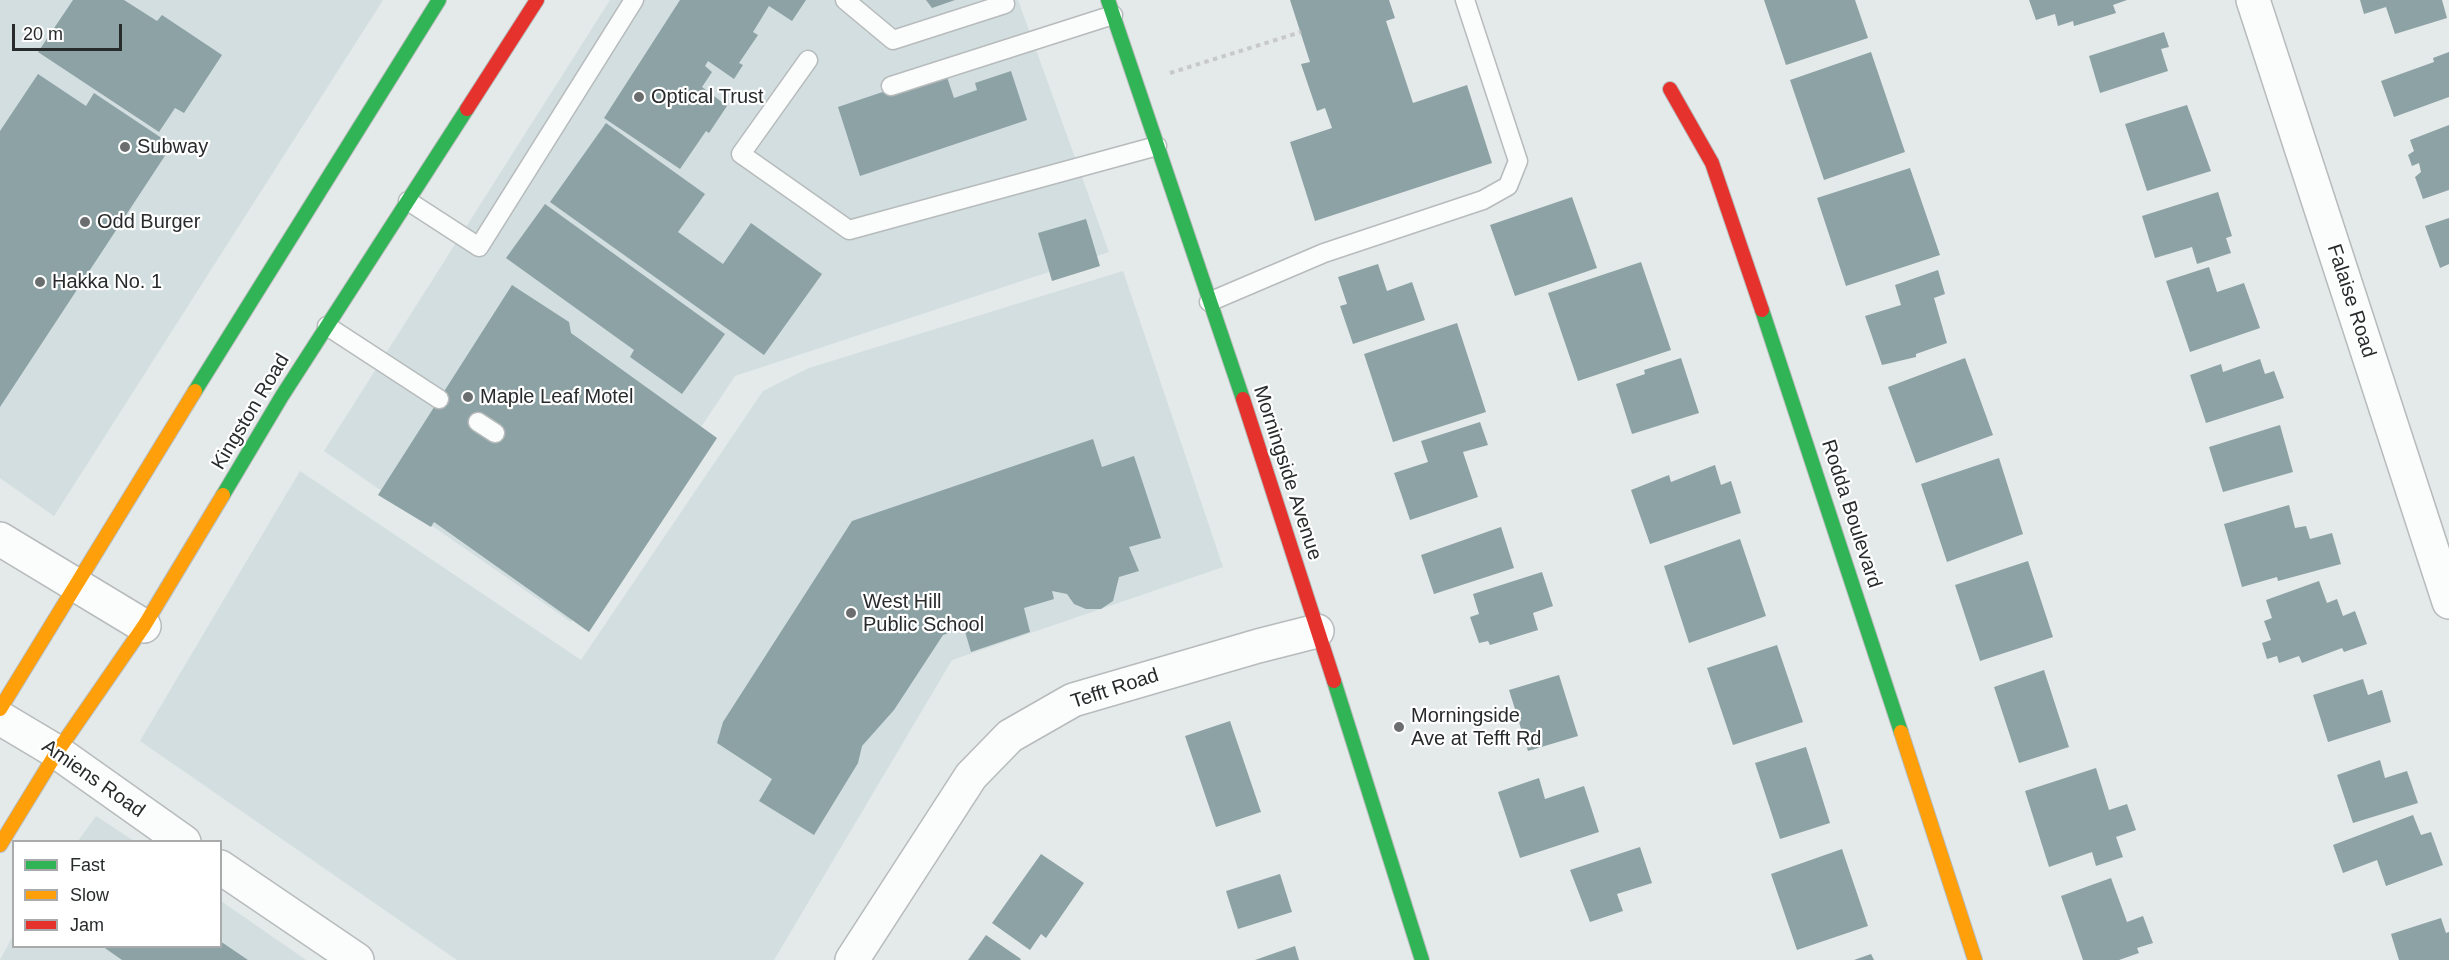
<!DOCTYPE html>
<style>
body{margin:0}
#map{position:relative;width:2449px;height:960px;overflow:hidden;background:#e4e9e9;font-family:Arial,sans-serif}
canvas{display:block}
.legend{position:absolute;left:12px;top:840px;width:210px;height:108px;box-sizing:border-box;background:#fff;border:2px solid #a9aaab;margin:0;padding:8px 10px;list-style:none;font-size:18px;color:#282b2c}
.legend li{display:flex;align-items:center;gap:12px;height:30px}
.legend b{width:30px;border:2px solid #a9aaab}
.scale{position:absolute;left:12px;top:24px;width:110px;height:27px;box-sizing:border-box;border:3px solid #282b2c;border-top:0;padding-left:8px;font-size:18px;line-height:21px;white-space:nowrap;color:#282b2c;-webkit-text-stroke:4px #fff;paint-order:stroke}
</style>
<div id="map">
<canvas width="2449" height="960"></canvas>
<ul class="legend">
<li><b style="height:8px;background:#30b455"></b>Fast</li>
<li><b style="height:8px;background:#ff9f0a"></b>Slow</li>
<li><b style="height:8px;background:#e5322d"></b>Jam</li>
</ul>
<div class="scale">20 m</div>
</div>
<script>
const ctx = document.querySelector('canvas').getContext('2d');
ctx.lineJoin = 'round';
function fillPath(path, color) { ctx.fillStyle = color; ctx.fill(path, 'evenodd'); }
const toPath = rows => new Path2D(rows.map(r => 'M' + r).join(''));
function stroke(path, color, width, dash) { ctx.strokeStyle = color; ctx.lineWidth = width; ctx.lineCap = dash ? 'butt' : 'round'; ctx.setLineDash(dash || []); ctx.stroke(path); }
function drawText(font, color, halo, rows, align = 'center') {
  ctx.font = font + ' Arial,sans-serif'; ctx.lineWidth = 4.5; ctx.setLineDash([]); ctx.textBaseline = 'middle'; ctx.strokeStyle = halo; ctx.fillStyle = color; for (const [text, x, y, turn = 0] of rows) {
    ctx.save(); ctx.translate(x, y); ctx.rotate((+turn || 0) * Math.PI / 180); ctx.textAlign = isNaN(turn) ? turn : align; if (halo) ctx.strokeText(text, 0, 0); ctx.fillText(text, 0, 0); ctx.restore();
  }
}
fillPath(toPath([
 [0,0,383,0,54,516,0,478],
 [610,0,1018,0,1109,252,735,376,571,622,324,451],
 [1123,271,1223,567,952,660,774,960,457,960,140,741,300,471,581,660,763,391,809,368],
 [96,816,134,841,78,841],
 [221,901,306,960,0,960,13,936,14,946,220,946]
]), '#d2dee0');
fillPath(toPath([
 [73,0,124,0,157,21,162,15,222,55,184,113,175,108,159,132,38,52],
 [680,0,806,0,792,21,769,6,753,32,758,35,739,63,743,65,734,79,708,61,705,66,712,72,702,87,727,106,709,133,706,131,680,169,604,118],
 [926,0,955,0,932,8],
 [1290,0,1389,0,1395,18,1386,21,1413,103,1467,85,1492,163,1315,221,1290,142,1332,128,1325,108,1317,111,1301,64,1310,62],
 [1764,0,1855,0,1868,38,1786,65],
 [2029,0,2127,0,2113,5,2116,13,2074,26,2073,21,2058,26,2055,14,2036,20],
 [2360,0,2442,0,2447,18,2395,34,2386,7,2364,14],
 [2164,32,2169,47,2161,49,2168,71,2100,93,2089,56],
 [1871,52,1905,152,1824,180,1790,80],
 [2449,52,2449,97,2394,117,2381,81,2434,62,2433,58],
 [945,71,954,98,977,90,975,83,1011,71,1027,120,860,176,838,107],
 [38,74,86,106,94,93,172,145,0,407,0,131],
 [2187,105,2211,171,2147,191,2125,124],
 [606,123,705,194,678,232,723,264,751,223,822,274,764,355,550,202],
 [2449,125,2449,190,2423,199,2415,177,2421,172,2419,163,2412,166,2408,155,2414,151,2410,140],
 [1910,168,1940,255,1846,286,1817,198],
 [2218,192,2232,236,2226,238,2231,253,2197,264,2192,247,2155,258,2142,216],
 [1572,197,1597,268,1515,296,1490,225],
 [545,204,725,334,682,394,630,357,634,350,506,258],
 [2449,218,2449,264,2440,268,2425,226],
 [1086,219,1100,266,1052,281,1038,233],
 [1641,262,1671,350,1578,381,1548,293],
 [1378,264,1387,291,1412,282,1425,320,1353,344,1340,306,1347,304,1338,277],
 [2209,267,2217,292,2244,283,2260,328,2190,352,2166,281],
 [1938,270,1945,294,1934,298,1947,343,1916,354,1916,357,1882,365,1865,316,1901,305,1895,285],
 [512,285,569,322,571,333,717,438,589,632,434,522,431,527,378,495],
 [1457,323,1486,412,1393,442,1364,354],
 [1681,358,1699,413,1632,434,1616,384,1645,374,1644,370],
 [1965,358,1993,435,1916,463,1888,387],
 [2260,359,2265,374,2274,371,2284,398,2206,423,2190,375,2221,364,2223,372],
 [1480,422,1488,445,1463,452,1478,497,1410,520,1394,473,1428,462,1421,441],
 [2280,425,2293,472,2223,492,2209,447],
 [1093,439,1102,467,1134,456,1161,538,1129,547,1139,571,1119,577,1113,601,1101,609,1086,609,1074,604,1067,594,1052,591,1054,599,1024,608,1030,632,971,652,964,628,943,635,894,710,862,746,858,763,814,835,759,801,772,779,717,743,723,722,852,521],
 [1999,458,2023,534,1947,562,1921,484],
 [1715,465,1721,485,1731,481,1741,513,1650,544,1631,490,1669,475,1671,482],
 [2289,505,2295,528,2306,526,2310,539,2332,533,2341,564,2278,581,2277,577,2242,587,2224,524],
 [1501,527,1514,568,1434,594,1421,555],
 [1740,539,1766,616,1689,643,1664,566],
 [2028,561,2053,637,1980,661,1955,585],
 [1542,572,1553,606,1533,613,1538,630,1490,645,1488,641,1479,643,1470,617,1479,614,1473,594],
 [2319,581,2327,603,2337,599,2343,616,2355,611,2367,644,2344,652,2342,648,2302,663,2299,656,2279,663,2277,656,2267,659,2262,643,2271,640,2264,621,2272,618,2266,600],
 [1777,645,1803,722,1733,745,1707,668],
 [2044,670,2069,747,2019,763,1994,687],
 [1559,675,1578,736,1528,751,1509,690],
 [2363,679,2368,695,2382,690,2391,722,2328,742,2313,695],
 [1230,721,1261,812,1216,827,1185,736],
 [1806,747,1830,823,1780,839,1755,763],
 [2380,760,2385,778,2407,771,2418,803,2353,823,2337,775],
 [2096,768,2109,810,2127,804,2136,830,2116,837,2123,857,2096,866,2092,852,2049,867,2025,791],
 [1539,778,1545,799,1584,786,1599,832,1520,858,1498,792],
 [2413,815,2421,835,2431,832,2443,865,2386,886,2377,860,2343,873,2333,845],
 [1640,847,1652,883,1617,894,1623,911,1590,922,1570,870],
 [1842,849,1868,926,1797,950,1771,874],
 [1041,854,1084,883,1046,938,1041,934,1030,950,992,923],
 [1280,874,1292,912,1238,929,1226,891],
 [2111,878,2127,922,2143,916,2153,943,2137,948,2139,953,2119,960,2083,960,2061,896],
 [2441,918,2446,933,2449,932,2449,960,2399,960,2391,934],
 [986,935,1021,959,1020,960,968,960],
 [220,941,248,960,122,960,102,946,220,946],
 [1295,946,1299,960,1255,960],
 [1871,954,1874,960,1854,960]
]), '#8da2a5');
const lane = toPath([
 [845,0,893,40,1005,4],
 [808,60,741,154,849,230,1157,146],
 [891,86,1113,15],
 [408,201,479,247,634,0],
 [1209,302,1324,253,1483,200,1508,186,1518,161,1465,0],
 [327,326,439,399],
 [478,422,495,433]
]);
const street = toPath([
 [2253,0,2449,602],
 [0,539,144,626],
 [0,718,57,752,184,842],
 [220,867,357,960],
 [852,960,971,776,1010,736,1073,700,1258,646,1317,631]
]);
const fast = toPath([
 [1108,0,1243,399],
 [1762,310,1901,732],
 [195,391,439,0],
 [223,495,282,396,467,109],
 [1334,681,1422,960]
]);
const slow = toPath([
 [0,709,195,391],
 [1901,732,1975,960],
 [0,845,57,752,144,626,223,495]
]);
const jam = toPath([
 [1670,89,1712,163,1762,310],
 [467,109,537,0],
 [1243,399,1334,681]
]);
stroke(lane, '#b7bbbb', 21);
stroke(street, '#b7bbbb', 36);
stroke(fast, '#b7bbbb', 16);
stroke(slow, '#b7bbbb', 16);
stroke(jam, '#b7bbbb', 16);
stroke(toPath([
 [1170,73,1301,32]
]), '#c8c9ca', 4, [4.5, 4.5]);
stroke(lane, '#fbfcfc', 18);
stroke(street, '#fbfcfc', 33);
stroke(fast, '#30b455', 14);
stroke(slow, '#ff9f0a', 14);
stroke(jam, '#e5322d', 14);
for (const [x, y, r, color] of [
 [639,97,6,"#6a6e6e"],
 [125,147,6,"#6a6e6e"],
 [85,222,6,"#6a6e6e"],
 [40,282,6,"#6a6e6e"],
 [468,397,6,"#6a6e6e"],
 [851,613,6,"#6a6e6e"],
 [1399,727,6,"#6a6e6e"]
]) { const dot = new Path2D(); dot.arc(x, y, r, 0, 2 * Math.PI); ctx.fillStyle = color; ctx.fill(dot); stroke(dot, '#fff', 2); }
drawText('20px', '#282b2c', '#fff', [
 ["Optical Trust",651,97],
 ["Subway",137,147],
 ["Odd Burger",97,222],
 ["Hakka No. 1",52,282],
 ["Maple Leaf Motel",480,397],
 ["West Hill",863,602],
 ["Public School",863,625],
 ["Morningside",1411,716],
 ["Ave at Tefft Rd",1411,739]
], 'left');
drawText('20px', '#282b2c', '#fff', [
 ["Falaise Road",2351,301,72],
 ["Kingston Road",251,412,-59],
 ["Morningside Avenue",1287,473,72],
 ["Rodda Boulevard",1851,514,72],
 ["Tefft Road",1115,689,-18],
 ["Amiens Road",93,779,35]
]);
</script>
